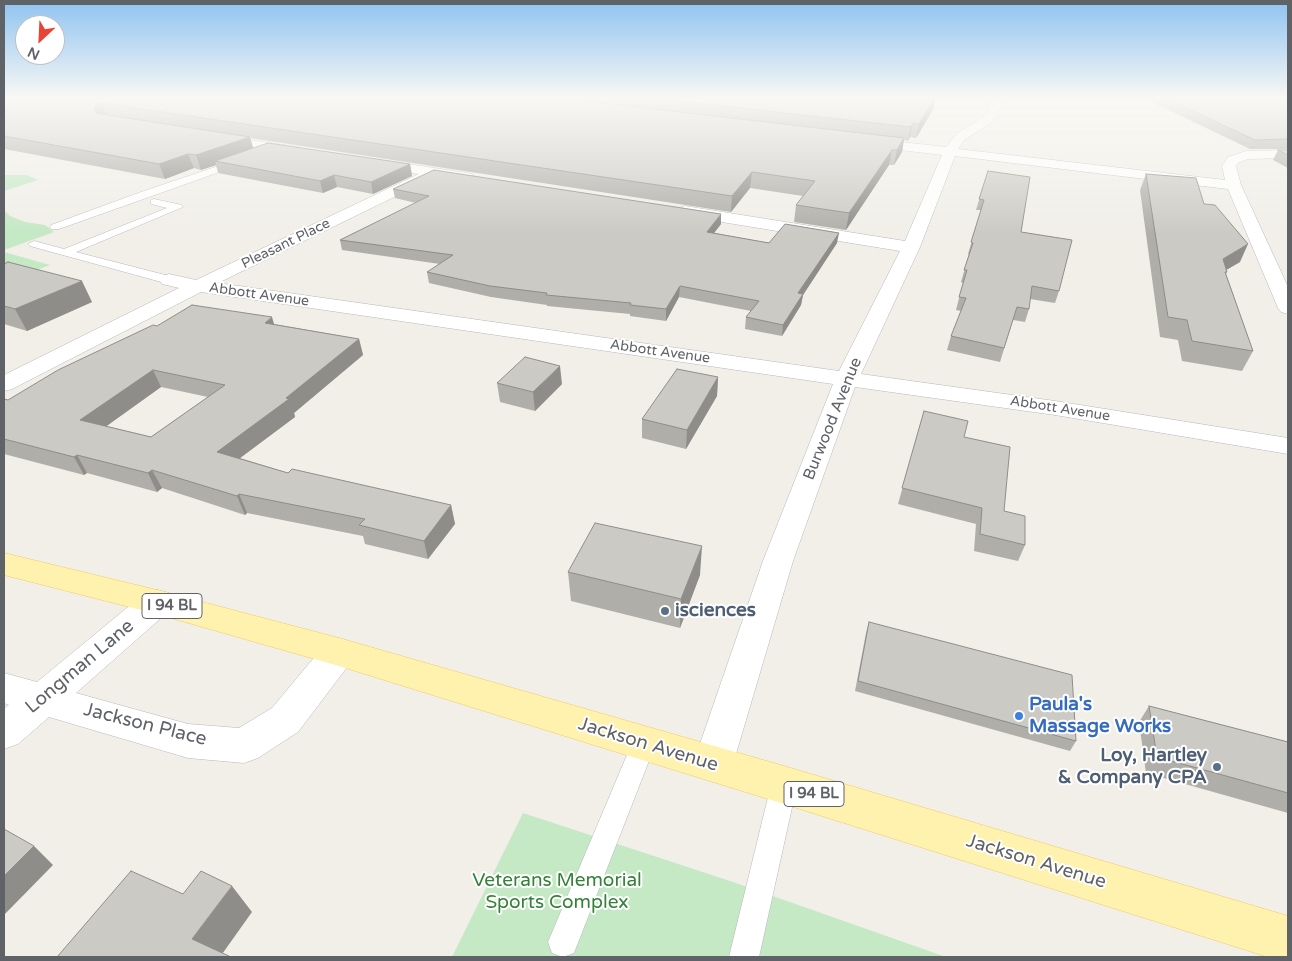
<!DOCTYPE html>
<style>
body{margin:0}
#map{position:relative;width:1292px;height:961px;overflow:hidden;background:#f1efe8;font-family:"Varela Round",sans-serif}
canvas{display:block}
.frame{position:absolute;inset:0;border:5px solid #5f6368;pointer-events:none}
.north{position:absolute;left:15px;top:15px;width:50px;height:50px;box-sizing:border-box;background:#fff;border:1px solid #bfc1c3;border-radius:50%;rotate:205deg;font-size:14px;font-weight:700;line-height:20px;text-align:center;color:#5f6368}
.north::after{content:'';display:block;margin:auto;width:18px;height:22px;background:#ea4335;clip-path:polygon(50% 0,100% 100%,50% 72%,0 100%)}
</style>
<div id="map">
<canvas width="1292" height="961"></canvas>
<div class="frame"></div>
<div class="north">N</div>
</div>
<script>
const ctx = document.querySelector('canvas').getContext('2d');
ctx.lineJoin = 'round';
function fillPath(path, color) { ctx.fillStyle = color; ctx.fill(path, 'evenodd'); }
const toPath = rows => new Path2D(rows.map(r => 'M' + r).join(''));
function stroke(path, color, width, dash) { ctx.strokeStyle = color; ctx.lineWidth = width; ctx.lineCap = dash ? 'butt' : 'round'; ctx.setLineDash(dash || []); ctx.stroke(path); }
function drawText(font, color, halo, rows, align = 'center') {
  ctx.font = font + ' "Varela Round",sans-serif'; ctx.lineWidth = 4; ctx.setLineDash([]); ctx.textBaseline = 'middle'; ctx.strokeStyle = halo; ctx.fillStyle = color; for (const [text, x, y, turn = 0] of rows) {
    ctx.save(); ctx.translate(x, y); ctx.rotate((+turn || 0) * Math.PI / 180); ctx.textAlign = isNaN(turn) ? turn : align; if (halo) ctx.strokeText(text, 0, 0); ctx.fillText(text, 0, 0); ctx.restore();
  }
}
fillPath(toPath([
 [4,175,27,175,38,180,4,191],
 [4,210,10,216,25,222,45,225,54,232,4,250],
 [4,252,50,265,13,279,4,276],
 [523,813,733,882,946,957,452,957]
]), '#c5e8c5');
const lane = toPath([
 [239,159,243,162,242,164,59,229,51,229,50,227,51,225,141,192,239,159],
 [154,199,182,205,183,207,76,252,173,277,175,280,173,283,165,283,30,246,28,244,34,241,64,249,167,208,151,204,151,200,154,199],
 [644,732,653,735,656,743,574,953,563,957,552,953,548,942,632,743,635,735,644,732],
 [784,773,793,777,797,785,759,957,729,957,771,785,775,777,784,773]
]);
const street = toPath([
 [991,99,1003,99,999,112,991,123,964,140,958,149,1225,180,1222,166,1228,157,1246,151,1288,150,1288,158,1248,159,1238,163,1236,166,1241,185,1288,287,1288,314,1281,312,1278,308,1228,189,955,156,920,247,861,374,1055,401,1288,438,1288,454,1055,415,855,387,793,561,733,764,727,777,713,782,699,777,693,764,763,561,833,384,201,292,12,389,4,391,4,375,179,288,162,284,160,280,162,276,169,274,196,280,419,174,369,166,367,163,369,160,374,159,467,173,472,174,474,177,472,180,467,181,433,176,431,179,218,283,839,371,900,251,685,216,679,214,677,211,679,208,685,206,905,241,942,155,866,146,860,142,866,138,946,147,956,134,983,117,987,112,991,99],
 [216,135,297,147,304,151,297,155,211,142,210,139,216,135],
 [157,590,169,593,173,602,169,611,76,693,188,724,239,728,272,708,327,642,339,638,351,642,356,652,351,662,298,732,258,758,244,763,188,758,49,717,18,744,4,749,4,709,9,705,4,703,4,673,37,682,145,593,157,590]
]);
const primary = toPath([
 [4,553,157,590,339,638,784,766,1288,916,1288,957,1268,957,784,804,339,666,157,614,4,575,4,553]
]);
stroke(lane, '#b5b8bc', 1);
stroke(street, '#b5b8bc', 1);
stroke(primary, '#f2c960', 1);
fillPath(lane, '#fff');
fillPath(street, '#fff');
fillPath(primary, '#fff2af');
fillPath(toPath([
 [4,99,935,99,934,108,916,138,910,137,908,141,904,140,902,152,894,165,889,165,846,230,794,222,796,205,803,196,750,188,731,212,250,138,253,148,410,164,412,176,373,194,337,187,323,193,218,173,216,165,201,170,194,168,165,179,4,149],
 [1146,99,1288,99,1288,149,1250,149],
 [1278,150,1288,150,1288,168,1273,160],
 [988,171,1021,232,1059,291,1055,303,1030,299,1029,309,1025,322,1013,320,1000,362,947,350,951,336,961,311,956,310,963,283,961,282,969,254,968,254,981,210,976,210],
 [1146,174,1204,204,1240,262,1226,270,1227,272,1226,274,1253,351,1242,371,1182,361,1178,340,1160,337,1140,190],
 [393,189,721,224,714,233,769,243,837,243,803,295,801,305,782,336,745,329,746,317,751,311,679,297,666,321,630,316,630,314,547,306,547,305,491,297,429,283,427,272,440,264,342,250,340,240,416,203,395,198],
 [4,264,92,302,27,331,4,324],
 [274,324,359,339,363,355,294,413,295,417,240,458,288,473,451,505,455,524,428,559,365,544,363,536,247,513,245,515,162,488,157,492,87,473,84,475,4,454,4,399,8,400,157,326],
 [161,387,208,397,151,437,106,426],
 [718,377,717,396,686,449,642,438,642,419],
 [497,383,562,384,535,411,500,402],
 [924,411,964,437,1004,511,1025,545,1018,561,974,551,976,524,898,504],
 [568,572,700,575,680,628,571,601],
 [869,622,1076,741,1070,751,855,691,866,633],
 [1149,706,1288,742,1288,813,1146,773,1139,722]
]), '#afaea9');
fillPath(toPath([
 [934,99,935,99,934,108,916,138,919,124],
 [102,103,107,116,99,121,94,108,97,104],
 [913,123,910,137,908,141,911,127],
 [250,137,254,151,215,161,216,165,201,170,196,155],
 [904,138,902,152,894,165,897,150],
 [892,150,889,165,846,230,849,213],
 [188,154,194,168,165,179,159,164],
 [410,164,412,176,373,194,371,182],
 [752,172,750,188,731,212,732,196],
 [334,175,337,187,323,193,320,181],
 [721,214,721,224,707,242,707,232],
 [839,233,837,243,803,295,801,305,782,336,783,325,798,293],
 [1248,244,1240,262,1214,277,1223,259],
 [82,281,92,302,27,331,15,309],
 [680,286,679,297,666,321,666,309],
 [272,317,277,334,265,323],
 [359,339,363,355,294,413,295,417,224,470,217,452,286,398],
 [560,366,562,384,535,411,533,392],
 [153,370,161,387,90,438,80,420],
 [718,377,717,396,686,449,687,430],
 [77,455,87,473,84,475,74,457],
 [152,470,162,488,157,492,148,473],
 [239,494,247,513,245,515,237,496],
 [451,505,455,524,428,559,424,541],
 [702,546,700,575,680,628,681,599],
 [34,846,53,865,4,915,4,876],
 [232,886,252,912,220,957,192,939]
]), '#8f8d8a');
const building = toPath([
 [4,99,567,99,904,138,897,150,892,150,849,213,796,205,815,181,752,172,732,196,102,103,97,104,94,108,96,113,101,114,250,137,196,155,188,154,159,164,4,136,4,99],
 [658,99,934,99,919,124,913,123,911,127,658,99],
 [1167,99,1288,99,1288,139,1255,140,1167,99],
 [268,143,410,164,371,182,334,175,320,181,215,161,268,143],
 [1278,150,1288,150,1288,155,1278,150],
 [434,170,721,214,707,232,769,243,785,224,839,233,798,293,803,294,783,325,746,317,759,301,680,286,666,309,630,305,631,303,546,295,547,293,490,286,427,272,453,255,340,240,429,196,393,189,434,170],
 [988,171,1030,177,1021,232,1072,240,1059,291,1032,286,1029,309,1017,307,1004,348,951,336,966,298,959,297,967,270,964,270,973,243,971,242,984,200,979,199,988,171],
 [1146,174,1196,178,1204,204,1215,205,1248,244,1223,259,1227,272,1225,272,1253,351,1192,341,1187,320,1168,317,1146,174],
 [8,262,82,281,15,309,4,306,4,264,8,262],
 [192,305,272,317,265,323,359,339,286,398,289,399,217,452,288,473,292,469,451,505,424,541,359,525,365,519,239,494,237,496,152,470,148,473,77,455,74,457,4,439,4,399,8,400,58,370,153,325,157,326,192,305],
 [153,370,225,385,151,437,80,420,153,370],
 [525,357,560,366,533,392,497,383,525,357],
 [677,369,718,377,687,430,642,419,677,369],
 [924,411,968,421,964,437,1010,447,1004,511,1025,516,1025,545,980,534,982,508,902,488,924,411],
 [595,523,702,546,681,599,568,572,595,523],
 [869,622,1072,675,1076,741,858,681,869,622],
 [1149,706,1288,742,1288,793,1157,757,1149,706],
 [4,829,34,846,4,876,4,829],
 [131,871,183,894,201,871,232,886,192,939,231,957,57,957,131,871]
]);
fillPath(building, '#cccac5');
stroke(building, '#8f8d8a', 1);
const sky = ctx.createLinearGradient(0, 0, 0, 234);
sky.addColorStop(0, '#8fc3f1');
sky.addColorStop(0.42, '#f9f8f5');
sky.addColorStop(1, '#f9f8f500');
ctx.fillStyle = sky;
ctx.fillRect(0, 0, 1292, 234);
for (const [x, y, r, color] of [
 [665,611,5,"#5c6f8a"],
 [1019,716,5,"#3f7fe0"],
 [1217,767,5,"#5c6f8a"]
]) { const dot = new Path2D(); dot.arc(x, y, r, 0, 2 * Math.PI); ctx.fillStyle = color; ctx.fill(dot); stroke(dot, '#fff', 2); }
drawText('14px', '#5f6368', '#fff', [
 ["Pleasant Place",286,244,-26],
 ["Abbott Avenue",259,295,8],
 ["Abbott Avenue",660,352,8],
 ["Abbott Avenue",1060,409,9]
]);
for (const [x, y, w] of [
 [172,606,60],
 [814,794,60]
]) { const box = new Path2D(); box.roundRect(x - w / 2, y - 12.5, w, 25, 4); ctx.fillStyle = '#fff'; ctx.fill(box); stroke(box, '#5f6368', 1); }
drawText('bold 15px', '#5f6368', null, [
 ["I 94 BL",172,606],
 ["I 94 BL",814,794]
]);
drawText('16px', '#5f6368', '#fff', [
 ["Burwood Avenue",833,419,-68]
]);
drawText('bold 19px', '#4e5e75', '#fff', [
 ["isciences",675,611],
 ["Loy, Hartley",1207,756,"right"],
 ["& Company CPA",1207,778,"right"]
], 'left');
drawText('19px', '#5f6368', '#fff', [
 ["Longman Lane",80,667,-40],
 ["Jackson Place",145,725,14],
 ["Jackson Avenue",648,745,17],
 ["Jackson Avenue",1036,862,17]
]);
drawText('bold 19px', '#366cbe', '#fff', [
 ["Paula's",1029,705],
 ["Massage Works",1029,727]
], 'left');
drawText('19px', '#348238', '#fff', [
 ["Veterans Memorial",557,881],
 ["Sports Complex",557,903]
]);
</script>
